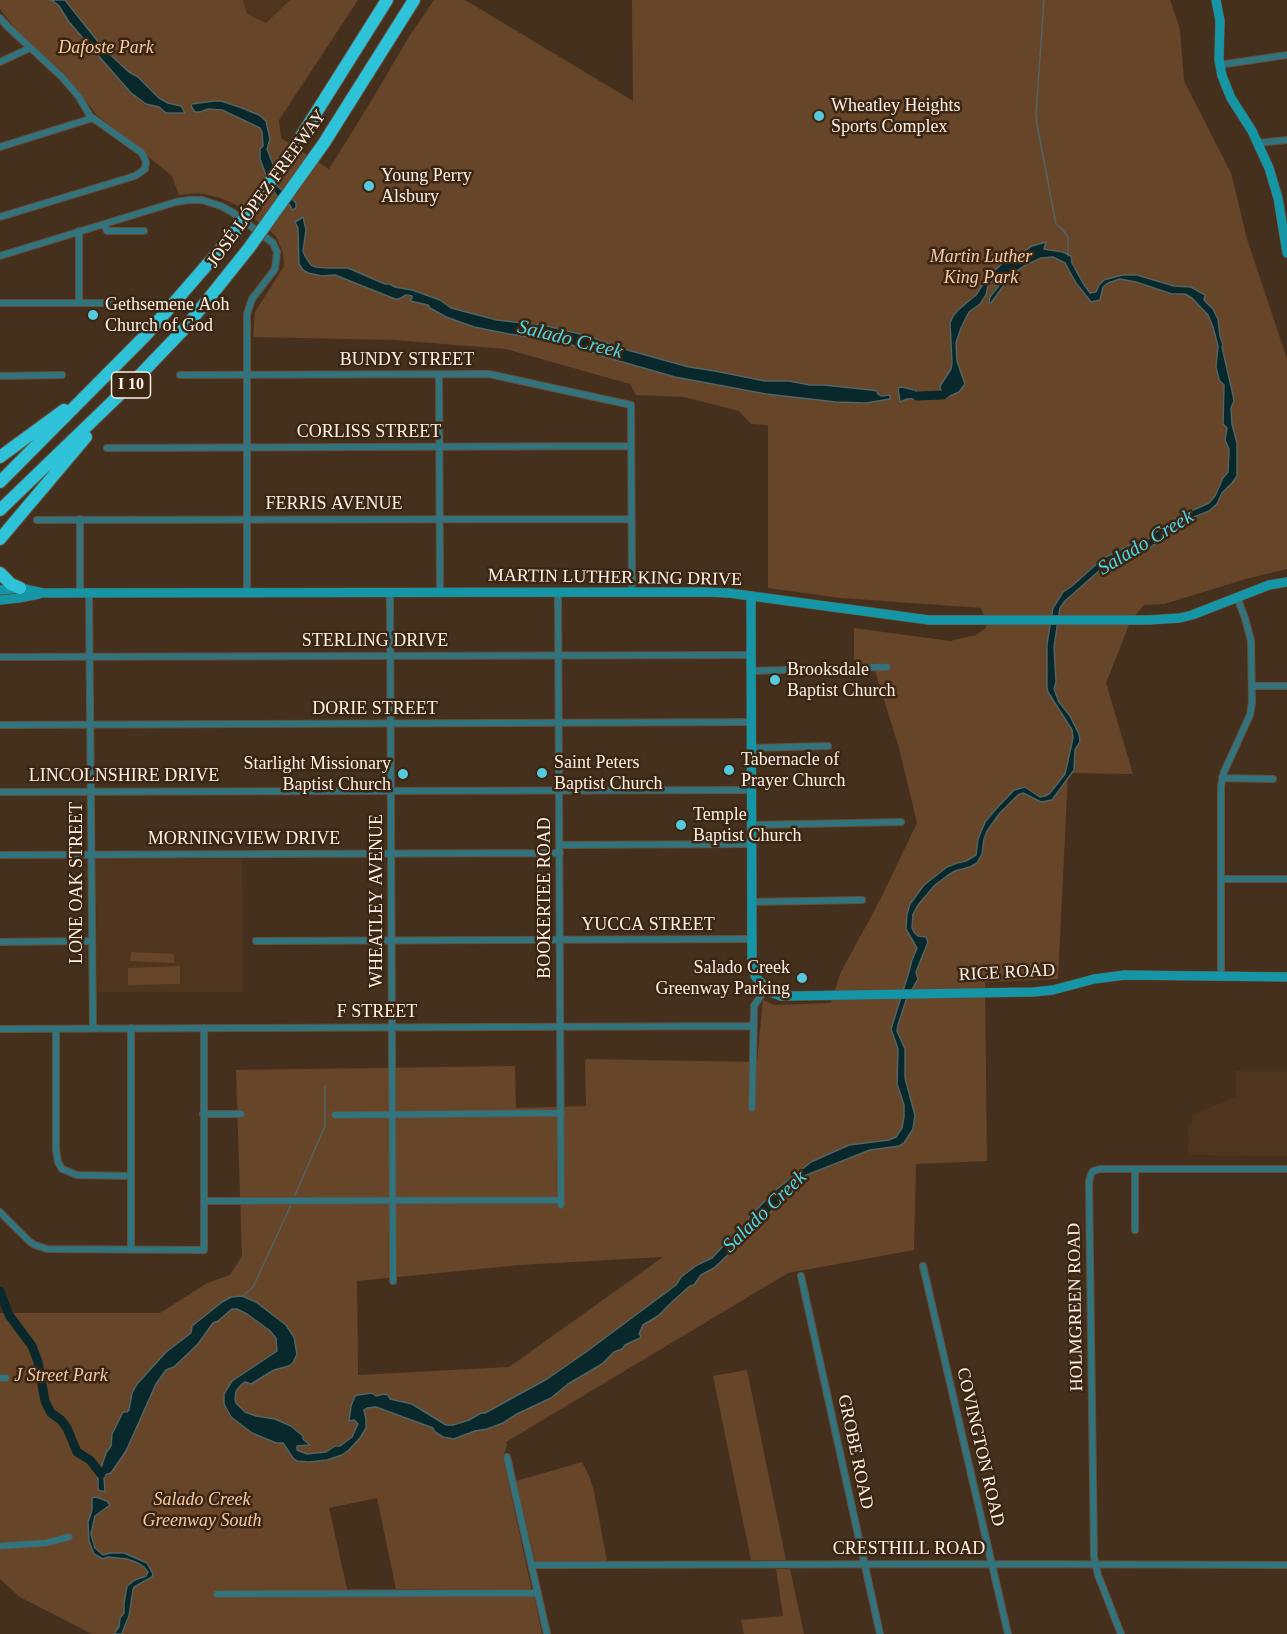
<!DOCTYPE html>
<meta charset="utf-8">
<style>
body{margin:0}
canvas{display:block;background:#45301e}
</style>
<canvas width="1287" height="1634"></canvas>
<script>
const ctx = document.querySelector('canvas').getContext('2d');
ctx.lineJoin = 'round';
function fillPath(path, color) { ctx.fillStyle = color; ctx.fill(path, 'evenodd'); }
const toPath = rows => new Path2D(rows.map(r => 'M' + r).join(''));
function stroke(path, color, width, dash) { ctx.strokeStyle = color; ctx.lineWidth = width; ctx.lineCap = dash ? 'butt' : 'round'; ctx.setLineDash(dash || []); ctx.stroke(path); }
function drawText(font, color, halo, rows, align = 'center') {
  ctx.font = font + ' "Times New Roman",serif'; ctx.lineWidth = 5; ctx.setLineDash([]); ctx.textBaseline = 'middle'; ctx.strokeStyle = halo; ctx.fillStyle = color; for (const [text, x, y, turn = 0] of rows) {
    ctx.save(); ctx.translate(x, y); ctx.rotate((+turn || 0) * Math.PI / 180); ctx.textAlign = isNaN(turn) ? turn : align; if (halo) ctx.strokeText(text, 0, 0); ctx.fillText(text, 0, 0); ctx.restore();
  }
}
fillPath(toPath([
 [243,0,290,0,266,23,247,14],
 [96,859,242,859,243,992,97,992],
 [1236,1071,1287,1071,1287,1156,1189,1155,1188,1127,1192,1123,1192,1115,1236,1097]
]), '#50351e');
fillPath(toPath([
 [0,0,243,0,247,14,266,23,290,0,358,0,279,120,281,138,329,169,373,98,410,35,434,0,465,0,633,101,632,0,1170,0,1180,29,1184,81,1231,173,1247,239,1287,359,1287,569,1246,579,1164,604,1144,605,1131,620,1106,683,1133,774,1068,773,1058,979,985,982,987,1161,916,1164,914,1250,788,1273,506,1442,507,1445,503,1457,531,1587,531,1590,396,1589,377,1498,329,1508,347,1589,359,1597,534,1596,542,1634,92,1634,20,1597,0,1579,0,1313,160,1313,207,1283,230,1275,242,1256,236,1070,515,1066,516,1108,586,1106,585,1059,757,1062,763,1000,774,1005,831,1003,840,974,879,902,917,823,899,748,875,671,876,663,854,665,854,628,950,641,976,635,986,628,986,620,981,608,841,598,768,588,768,425,751,424,739,411,684,397,636,395,630,384,506,349,394,340,253,337,255,312,284,266,283,253,276,236,237,205,218,197,198,193,179,195,172,176,96,114,63,72,16,30,0,9],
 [663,1257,509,1367,358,1375,357,1281,520,1265],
 [131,952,174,954,174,963,130,961],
 [180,966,180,984,128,985,128,968],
 [747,1370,786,1560,751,1560,713,1376],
 [582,1462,590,1478,594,1492,607,1561,535,1561,516,1481],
 [776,1569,790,1569,804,1634,744,1634,741,1620,783,1616]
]), '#664529');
const water = toPath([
 [49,0,65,0,103,48,129,72,138,77,159,98,168,103,181,106,185,113,166,113,159,107,146,104,131,93,69,22,59,6,53,1,49,0],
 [214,101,221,101,242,108,259,115,266,121,270,139,267,149,279,179,277,186,293,200,296,203,296,208,292,210,290,205,276,195,267,178,260,159,260,149,263,146,262,132,260,128,222,110,208,109,200,112,195,112,191,106,192,104,214,101],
 [303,217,306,230,303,251,305,256,311,265,316,267,328,268,348,268,385,284,390,284,395,287,412,290,440,300,451,308,497,320,547,326,588,336,624,349,689,367,715,371,765,381,789,381,810,385,824,385,871,390,877,391,878,394,881,396,890,395,890,399,866,403,836,402,766,394,675,377,605,357,572,345,551,340,509,334,474,327,446,317,430,308,428,305,410,301,412,298,412,296,406,295,399,299,395,299,335,275,322,276,308,273,303,270,299,264,298,228,295,222,303,217],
 [1046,242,1044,249,1063,252,1071,256,1072,263,1083,283,1090,293,1096,292,1099,285,1104,280,1122,275,1137,275,1174,286,1191,287,1205,295,1204,300,1213,309,1218,319,1220,336,1223,345,1222,347,1233,395,1234,401,1231,408,1232,424,1237,443,1237,476,1232,483,1222,493,1217,504,1209,511,1184,521,1148,549,1140,550,1108,563,1065,601,1060,608,1054,647,1056,682,1054,689,1059,702,1070,716,1079,734,1080,742,1075,750,1074,770,1052,800,1041,802,1023,793,1018,795,1000,813,987,831,984,839,982,854,977,863,970,867,955,871,947,876,935,885,918,905,913,914,912,928,914,932,918,936,926,937,928,942,916,972,918,979,906,1000,898,1025,897,1031,905,1049,905,1078,915,1115,913,1129,904,1143,899,1146,870,1150,804,1176,747,1237,714,1268,701,1275,694,1285,690,1286,673,1301,658,1316,643,1325,639,1334,641,1336,640,1338,625,1345,622,1349,614,1352,602,1364,568,1384,551,1398,517,1414,503,1423,487,1429,475,1431,454,1439,443,1437,435,1432,433,1428,376,1407,367,1408,364,1410,366,1419,366,1428,360,1438,349,1450,342,1455,327,1460,309,1462,297,1461,293,1458,283,1443,276,1443,252,1433,231,1417,224,1404,224,1394,232,1381,277,1351,276,1338,269,1330,247,1314,237,1309,232,1309,218,1321,213,1323,198,1344,174,1367,166,1370,156,1384,126,1451,111,1473,105,1475,104,1478,105,1492,98,1490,98,1477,106,1453,111,1446,112,1434,123,1412,127,1412,129,1410,132,1393,137,1384,166,1352,191,1333,192,1326,222,1302,231,1297,242,1296,256,1302,286,1325,294,1337,297,1354,293,1363,289,1366,274,1370,251,1384,245,1382,242,1384,236,1391,235,1400,236,1403,245,1412,256,1416,275,1419,291,1426,303,1436,303,1439,310,1445,297,1446,297,1450,307,1454,326,1452,335,1446,340,1446,352,1437,358,1424,354,1420,349,1421,351,1406,355,1396,358,1395,372,1393,376,1396,384,1394,388,1395,390,1399,412,1404,446,1425,453,1425,469,1420,481,1413,485,1413,547,1379,586,1352,676,1285,681,1277,697,1265,712,1258,738,1230,746,1227,749,1217,777,1189,811,1162,849,1145,889,1140,896,1137,902,1128,904,1117,904,1105,897,1084,898,1049,891,1029,908,975,912,960,917,948,906,929,907,914,910,904,924,885,947,867,957,863,966,861,976,855,978,839,985,822,995,810,1014,790,1025,787,1040,797,1045,796,1050,793,1065,774,1073,738,1072,730,1048,692,1047,687,1047,644,1053,608,1063,592,1072,586,1102,559,1134,543,1146,542,1152,535,1180,516,1209,503,1215,496,1223,478,1228,472,1229,449,1225,440,1227,428,1223,424,1224,385,1219,380,1216,367,1218,346,1213,327,1208,315,1192,298,1185,294,1172,294,1136,282,1120,279,1108,283,1103,287,1100,300,1091,302,1076,283,1065,263,1053,257,1041,258,1024,266,1012,274,991,303,989,303,990,297,1001,283,994,286,1002,277,998,277,991,282,988,286,986,295,980,304,969,312,961,328,956,343,957,361,965,384,959,392,945,398,907,399,900,402,898,388,902,387,915,390,919,394,934,396,944,393,940,389,940,386,951,369,952,363,950,323,953,316,958,310,976,295,983,284,994,271,1004,262,1013,259,1032,246,1046,242],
 [96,1497,107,1501,110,1505,95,1516,91,1534,95,1548,103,1555,110,1553,124,1553,147,1563,153,1574,152,1577,134,1587,133,1590,129,1616,123,1630,122,1634,115,1634,115,1632,119,1627,120,1618,124,1613,124,1603,127,1586,135,1580,146,1576,148,1572,144,1567,138,1563,127,1559,108,1557,103,1559,94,1554,89,1541,88,1522,92,1510,92,1498,96,1497]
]);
fillPath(water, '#09282c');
stroke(water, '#526463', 1.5);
stroke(toPath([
 [1044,0,1036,114,1037,125,1056,224,1063,230,1068,237,1068,256],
 [295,1195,325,1126,325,1086],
 [243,1296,253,1287,291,1205]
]), '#526463', 1.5);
stroke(toPath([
 [917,396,943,395,949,390],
 [0,1291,9,1315,32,1346,38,1362,45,1401,51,1413,61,1420,67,1428,77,1452,90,1460,101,1474]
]), '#09282c', 9);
const street = toPath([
 [0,18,8,27,62,77,79,97,90,116,142,153,146,162,145,169,135,176,0,217],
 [0,62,30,48],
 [1219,65,1287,55],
 [1258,143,1287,140],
 [0,147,93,118],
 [79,231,79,303],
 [144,231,107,231,104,224,176,202,189,200,202,200,221,206,232,212,273,243,277,252,275,269,252,299,247,314,247,593],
 [0,256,104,224],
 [0,303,135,303],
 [180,375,489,374,631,405,632,592],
 [439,375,440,592],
 [0,376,62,375],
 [107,448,631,446],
 [80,519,80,593],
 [37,520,631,519],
 [558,592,561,1205],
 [89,593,93,1028],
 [390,593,393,1281],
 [0,657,750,655],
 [750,671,887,667],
 [1253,686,1287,686],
 [0,725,751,722],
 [751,748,828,746],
 [1222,778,1273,779],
 [0,792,751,790],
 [751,825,901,822],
 [560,845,751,844],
 [0,855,560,853],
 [1221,879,1287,879],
 [751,902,862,900],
 [256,941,752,939],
 [0,942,92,941],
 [1221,977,1221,786,1224,772,1250,715,1252,702,1251,641,1245,618,1237,597],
 [131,1028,131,1250],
 [0,1029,754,1026],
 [56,1029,56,1150,58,1162,62,1169,77,1175,130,1176],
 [752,1108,754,1006,766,988],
 [203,1114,241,1114],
 [335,1115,561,1113],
 [204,1201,561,1200],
 [0,1212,30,1242,35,1245,47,1249,204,1250,204,1028],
 [1135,1230,1135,1169],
 [923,1266,1008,1634],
 [801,1276,880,1634],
 [0,1378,6,1378],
 [507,1457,547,1634],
 [0,1546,46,1543,69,1537],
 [532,1565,992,1564,1287,1565],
 [217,1594,538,1593],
 [1121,1634,1098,1575,1094,1557,1089,1182,1091,1174,1093,1171,1100,1169,1287,1169]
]);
const secondary = toPath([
 [1216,0,1220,21,1219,60,1222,76,1231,98,1252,131,1269,168,1278,198,1287,253],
 [0,590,20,588,43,593,705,592,729,593,929,620,1149,620,1180,618,1192,615,1269,585,1287,582],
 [751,596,752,962,755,976,765,987,771,992,781,996,790,996,1033,992,1053,990,1094,979,1125,975,1287,977],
 [0,600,19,598,39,594]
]);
const highway = toPath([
 [297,143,387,0],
 [314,157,324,143,414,0],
 [0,457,64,410],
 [0,482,146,335,232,236],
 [0,510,139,376,185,328,249,248],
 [0,539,86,437],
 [0,573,11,584,20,588]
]);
stroke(street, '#624f3e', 8);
stroke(secondary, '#624f3e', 10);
stroke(highway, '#624f3e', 14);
stroke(street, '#32747e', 6);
stroke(secondary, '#1596a6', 9);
stroke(highway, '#2ec3d8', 12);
const highwayBridge = toPath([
 [232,236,297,143],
 [249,248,314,157]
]);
stroke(highwayBridge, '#624f3e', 14, []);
stroke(highwayBridge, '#2ec3d8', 12);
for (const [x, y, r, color] of [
 [819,116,6,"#54cadc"],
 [369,186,6,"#54cadc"],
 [93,315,6,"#54cadc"],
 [775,680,6,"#54cadc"],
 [729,770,6,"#54cadc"],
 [542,773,6,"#54cadc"],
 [403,774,6,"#54cadc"],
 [681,825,6,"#54cadc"],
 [802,978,6,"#54cadc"]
]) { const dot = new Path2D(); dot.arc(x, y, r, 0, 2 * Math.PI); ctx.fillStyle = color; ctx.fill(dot); stroke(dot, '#3b2614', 2); }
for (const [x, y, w] of [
 [131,385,39]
]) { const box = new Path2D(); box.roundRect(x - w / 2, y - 13, w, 26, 4.5); ctx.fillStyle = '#3b2614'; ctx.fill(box); stroke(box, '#fdefe4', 1.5); }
drawText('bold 16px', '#fdefe4', null, [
 ["I 10",131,385]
]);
drawText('italic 18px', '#f8caa4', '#3b2614', [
 ["Dafoste Park",106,48],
 ["Martin Luther",981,257],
 ["King Park",981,278],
 ["J Street Park",61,1376],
 ["Salado Creek",202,1500],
 ["Greenway South",202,1521]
]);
drawText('18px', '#fdefe4', '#3b2614', [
 ["Wheatley Heights",831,106],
 ["Sports Complex",831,127],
 ["Young Perry",381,176],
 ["Alsbury",381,197],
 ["Gethsemene Aoh",105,305],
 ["Church of God",105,326],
 ["Brooksdale",787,670],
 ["Baptist Church",787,691],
 ["Tabernacle of",741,760],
 ["Prayer Church",741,781],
 ["Saint Peters",554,763],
 ["Baptist Church",554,784],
 ["Starlight Missionary",391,764,"right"],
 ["Baptist Church",391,785,"right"],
 ["Temple",693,815],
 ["Baptist Church",693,836],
 ["Salado Creek",790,968,"right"],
 ["Greenway Parking",790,989,"right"]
], 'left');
drawText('18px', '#fdefe4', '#3b2614', [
 ["JOSÉ LÓPEZ FREEWAY",267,189,-54],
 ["BUNDY STREET",407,360],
 ["CORLISS STREET",369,432],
 ["FERRIS AVENUE",334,504],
 ["MARTIN LUTHER KING DRIVE",615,578,1],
 ["STERLING DRIVE",375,641],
 ["DORIE STREET",375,709],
 ["LINCOLNSHIRE DRIVE",124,776],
 ["MORNINGVIEW DRIVE",244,839],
 ["LONE OAK STREET",77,883,-90],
 ["BOOKERTEE ROAD",545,898,-90],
 ["WHEATLEY AVENUE",377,901,-90],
 ["YUCCA STREET",648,925],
 ["RICE ROAD",1007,973,-3],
 ["F STREET",377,1012],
 ["HOLMGREEN ROAD",1076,1307,-91],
 ["COVINGTON ROAD",980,1447,77],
 ["GROBE ROAD",855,1452,78],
 ["CRESTHILL ROAD",909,1549]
]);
drawText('italic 20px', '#49d6eb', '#3b2614', [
 ["Salado Creek",570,340,14],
 ["Salado Creek",1146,543,-31],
 ["Salado Creek",765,1212,-44]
]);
</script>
